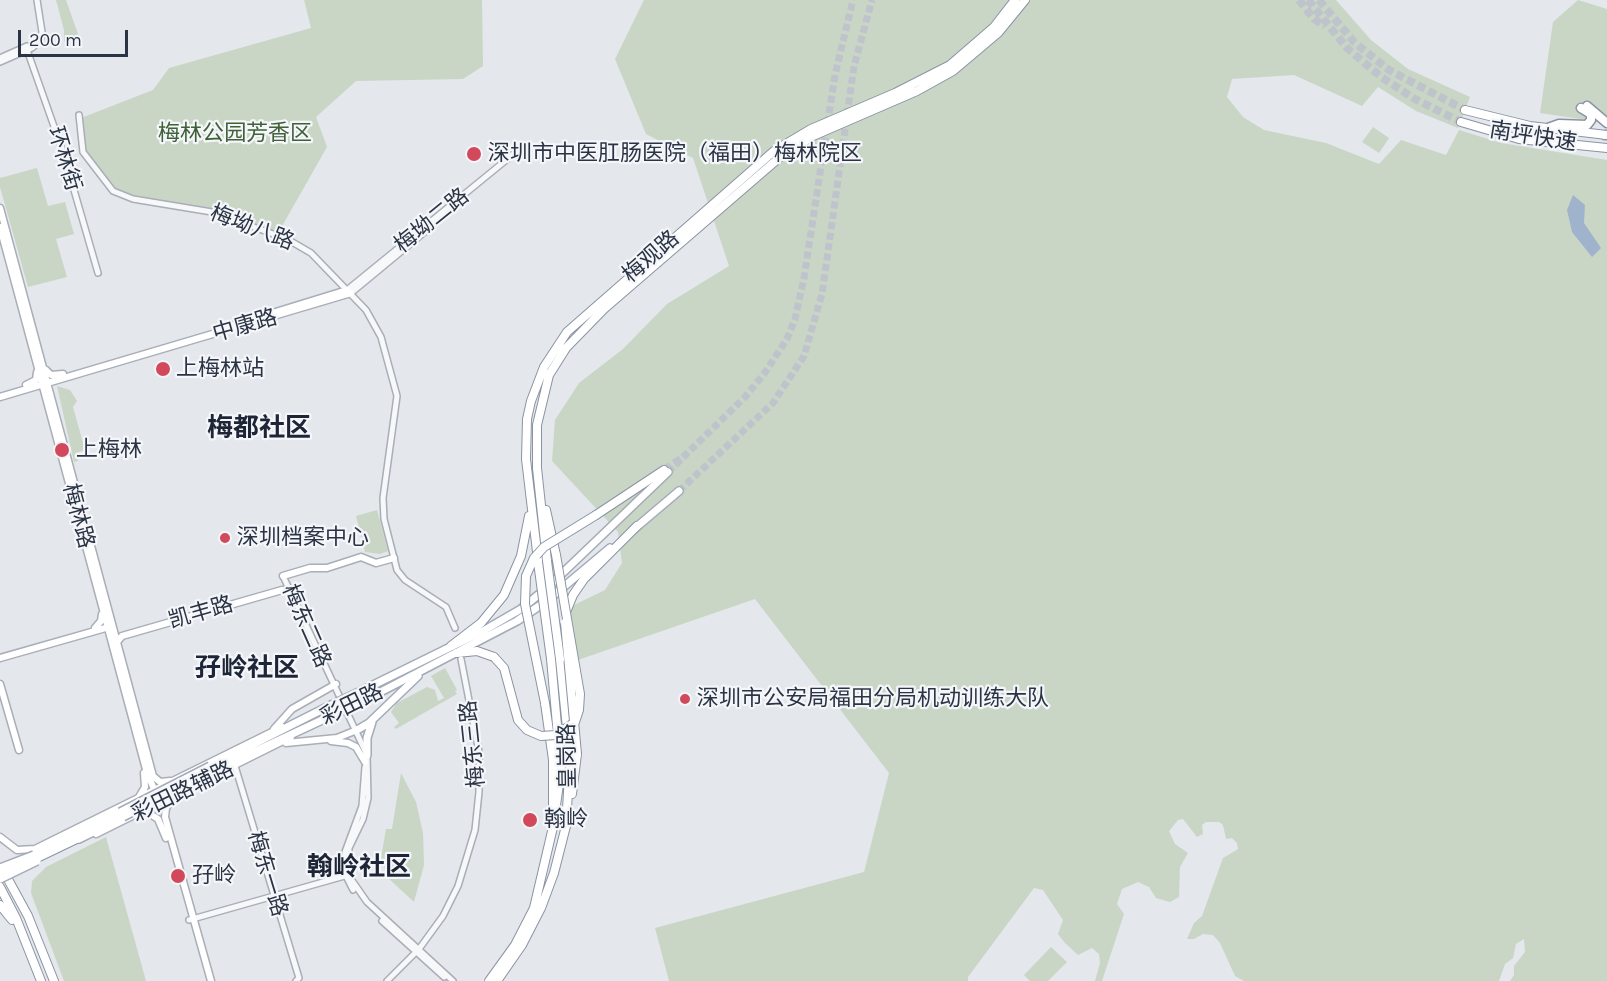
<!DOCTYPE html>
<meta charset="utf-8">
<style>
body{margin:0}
#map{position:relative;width:1607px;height:981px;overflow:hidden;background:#e4e7ec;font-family:Karla,sans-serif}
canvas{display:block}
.scale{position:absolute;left:18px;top:30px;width:110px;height:27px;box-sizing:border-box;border:3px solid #2b3445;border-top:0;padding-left:8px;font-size:18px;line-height:21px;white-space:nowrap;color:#2b3445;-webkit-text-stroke:4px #f4f6f9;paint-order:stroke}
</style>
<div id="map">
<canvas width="1607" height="981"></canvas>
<div class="scale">200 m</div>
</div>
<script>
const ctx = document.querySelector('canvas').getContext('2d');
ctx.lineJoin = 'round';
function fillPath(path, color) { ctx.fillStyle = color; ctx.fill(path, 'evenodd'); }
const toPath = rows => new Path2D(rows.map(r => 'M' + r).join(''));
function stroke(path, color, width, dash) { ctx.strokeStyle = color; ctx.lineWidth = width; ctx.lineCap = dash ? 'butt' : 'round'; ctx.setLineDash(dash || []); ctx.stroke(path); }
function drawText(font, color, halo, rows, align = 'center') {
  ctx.font = font + ' Karla,"Noto Sans SC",sans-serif'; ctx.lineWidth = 4.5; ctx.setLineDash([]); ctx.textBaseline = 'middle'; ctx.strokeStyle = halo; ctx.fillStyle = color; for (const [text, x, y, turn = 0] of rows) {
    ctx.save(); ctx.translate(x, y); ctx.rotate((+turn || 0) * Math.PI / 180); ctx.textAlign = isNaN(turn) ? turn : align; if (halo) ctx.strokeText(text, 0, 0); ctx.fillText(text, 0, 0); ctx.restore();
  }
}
fillPath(toPath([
 [56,0,66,0,78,34,64,42,64,30],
 [304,0,482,0,483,66,463,79,356,81,316,117,327,147,277,235,217,213,117,194,85,157,81,118,153,90,169,68,311,28],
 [644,0,1336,0,1371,40,1408,69,1470,97,1458,128,1416,111,1378,87,1362,106,1294,75,1232,79,1227,97,1243,117,1264,130,1326,143,1379,164,1401,140,1446,155,1459,130,1501,143,1607,160,1607,981,1510,981,1514,975,1514,966,1525,952,1524,939,1516,944,1513,958,1505,964,1499,981,1244,981,1235,976,1220,943,1213,935,1203,934,1194,939,1187,939,1194,923,1202,916,1223,858,1238,849,1237,843,1232,838,1226,839,1223,825,1219,822,1206,822,1202,825,1203,834,1197,837,1183,819,1178,820,1169,831,1175,844,1188,853,1180,867,1179,897,1170,902,1156,898,1149,887,1138,882,1122,889,1117,904,1124,914,1102,981,1095,981,1100,963,1099,954,1092,948,1078,955,1065,943,1058,934,1063,920,1043,890,1034,888,968,977,968,981,669,981,655,928,864,872,889,773,755,599,575,661,568,608,605,590,622,563,618,532,552,461,555,420,579,383,623,349,667,304,729,266,693,158,646,134,615,59],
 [1578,0,1607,9,1607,123,1540,113,1553,22],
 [1373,127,1389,138,1379,153,1362,142],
 [37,168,48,206,65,202,74,234,56,239,67,277,28,287,0,187,0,178],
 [57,386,70,390,77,401,73,407,85,450,76,453,78,461,74,462],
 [377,510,388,551,380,554,365,552,356,516],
 [445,668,457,690,455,691,457,694,396,729,394,727,399,723,391,712,397,703,427,687,435,690,438,701,444,698,431,676],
 [401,773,416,802,423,833,424,865,414,902,388,878,381,858,386,829,392,829],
 [106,837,146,981,64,981,31,893,32,881,46,867],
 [1051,947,1067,962,1048,981,1030,981,1024,975]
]), '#c9d6c5');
fillPath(toPath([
 [1573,195,1585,205,1584,223,1601,248,1592,257,1572,232,1567,210]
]), '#9fb4cc');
stroke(toPath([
 [668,472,745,397,764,374,787,339,795,319,804,278,835,75,853,0],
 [679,491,773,403,804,356,822,294,854,66,872,0]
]), '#bfc3cb', 7, [7, 3.5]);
stroke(toPath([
 [1299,0,1314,19,1325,26],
 [1308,0,1347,48,1380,76,1413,98,1461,122],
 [1319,0,1354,42,1389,70,1465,110],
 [664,470,684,457]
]), '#bfc3cb', 8, [8, 4]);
const tertiary = toPath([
 [37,0,42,32,40,41],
 [26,47,63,152,98,273],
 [0,58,27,46],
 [0,62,32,48,40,41],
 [79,115,83,152,113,191,133,199,212,212,287,239,311,253,366,310,381,337,397,396,383,498,384,519,394,558,397,570,405,580,446,607,455,628],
 [347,290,516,152],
 [351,293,426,231],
 [283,576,367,755,368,798,363,819,349,848,348,867,351,879,367,902,453,981],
 [235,766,299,978,296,981],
 [353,890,346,876,345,852,362,806,365,767],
 [189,920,348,875],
 [382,921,444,977],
 [387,981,419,949,443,916,458,886,475,830,479,792,479,752,461,659]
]);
const secondary = toPath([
 [0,208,153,776,160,782,170,781],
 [0,227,147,773,154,789,164,801],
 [217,330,347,290],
 [46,370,51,375,63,374],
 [26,385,36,380,37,372],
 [0,397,351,293],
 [283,576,310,568,327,568,361,557,376,563,394,558],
 [95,628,101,621,102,614],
 [117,642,122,636,282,590,288,591],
 [0,658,109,627],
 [0,684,19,750],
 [274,729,292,709,336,684],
 [331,741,348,743,356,747,365,762],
 [286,743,337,738,357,730],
 [139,797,145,787,144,773],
 [173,798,166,808,165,817,211,981],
 [143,814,150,814,158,819,166,838],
 [96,834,291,737],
 [0,837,17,850,35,849,282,727]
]);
const primary = toPath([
 [633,530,679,491],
 [361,691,483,631,521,609,548,587,668,472],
 [365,700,517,621,548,600,610,548],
 [357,730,369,723,418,676],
 [367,755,367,738,372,722],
 [210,766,331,705],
 [213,771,335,714],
 [79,839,123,817],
 [34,855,120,812]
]);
const trunk = toPath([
 [1465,110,1530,126,1607,135],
 [1461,122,1519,139,1607,148],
 [546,510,556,555],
 [596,515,664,470],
 [538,560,526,459,527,419,531,401,544,367,567,332,774,151,811,129,895,93,950,65,994,27,1015,0],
 [547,561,537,468,537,425,549,375,566,348,604,309,779,158,813,136,917,91,953,71,998,33,1025,0],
 [566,612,573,595,584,579,637,526],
 [451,646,481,623,504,595,521,556,529,516],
 [457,653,477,651,494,657],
 [545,703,553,760,553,806],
 [572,794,577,754],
 [35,859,83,836],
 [4,872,28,916,54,981],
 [0,887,16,918,41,981],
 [0,905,12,920],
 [489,981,515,945,534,908,553,827,561,769,551,659],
 [497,981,522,945,541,908,554,873,566,826,570,758,560,659]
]);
const motorway = toPath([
 [1587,106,1607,123],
 [1548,128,1559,124,1587,125,1591,120,1591,114,1581,108],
 [1605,135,1607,135]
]);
stroke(tertiary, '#a9aeb7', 8);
stroke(secondary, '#a9aeb7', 9);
stroke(primary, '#a3abb8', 10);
stroke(trunk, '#8b94a3', 10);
stroke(motorway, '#8b94a3', 11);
stroke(tertiary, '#f7f8fa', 5);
stroke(secondary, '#fff', 6);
stroke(primary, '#fff', 7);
stroke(trunk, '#fff', 8);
stroke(motorway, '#fff', 8);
const primaryBridge = toPath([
 [331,705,361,691],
 [335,714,365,700],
 [120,812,210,766],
 [123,817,213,771],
 [0,868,34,855],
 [0,879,37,861]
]);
const trunkBridge = toPath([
 [547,561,560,659],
 [538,562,551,659],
 [565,623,577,754],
 [494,657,504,668,518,720,527,730,541,736,556,735,575,722,579,710,580,694,556,555],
 [545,703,525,604,526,576,534,558,544,547,596,515],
 [0,873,35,859]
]);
stroke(primaryBridge, '#a3abb8', 10, []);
stroke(trunkBridge, '#8b94a3', 10, []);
stroke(primaryBridge, '#fff', 7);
stroke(trunkBridge, '#fff', 8);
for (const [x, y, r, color] of [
 [474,154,8,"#d1495b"],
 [163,369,8,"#d1495b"],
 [62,450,8,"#d1495b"],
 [225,538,6,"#d1495b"],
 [685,699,6,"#d1495b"],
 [530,820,8,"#d1495b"],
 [178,876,8,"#d1495b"]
]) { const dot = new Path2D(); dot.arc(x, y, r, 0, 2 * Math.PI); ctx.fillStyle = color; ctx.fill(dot); stroke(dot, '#f4f6f9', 2); }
drawText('22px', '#3f6138', '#f4f6f9', [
 ["梅林公园芳香区",235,134]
]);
drawText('22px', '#2b3445', '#f4f6f9', [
 ["南坪快速",1533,137,9],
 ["环林街",64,159,73],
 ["梅坳二路",432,221,-39],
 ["梅坳八路",252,228,21],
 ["梅观路",651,257,-41],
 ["中康路",245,326,-16],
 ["梅林路",78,516,75],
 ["凯丰路",201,613,-16],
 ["梅东二路",306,626,66],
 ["彩田路",352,705,-26],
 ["梅东三路",473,744,-96],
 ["皇岗路",568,756,-91],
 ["彩田路辅路",183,792,-26],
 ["梅东一路",267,874,73]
]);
drawText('22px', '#2b3445', '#f4f6f9', [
 ["深圳市中医肛肠医院（福田）梅林院区",488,154],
 ["上梅林站",176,369],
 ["上梅林",76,450],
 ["深圳档案中心",237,538],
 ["深圳市公安局福田分局机动训练大队",697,699],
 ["翰岭",544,820],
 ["孖岭",192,876]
], 'left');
drawText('bold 26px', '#1d2536', '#f4f6f9', [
 ["梅都社区",259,429],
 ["孖岭社区",247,669],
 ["翰岭社区",359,868]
]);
</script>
